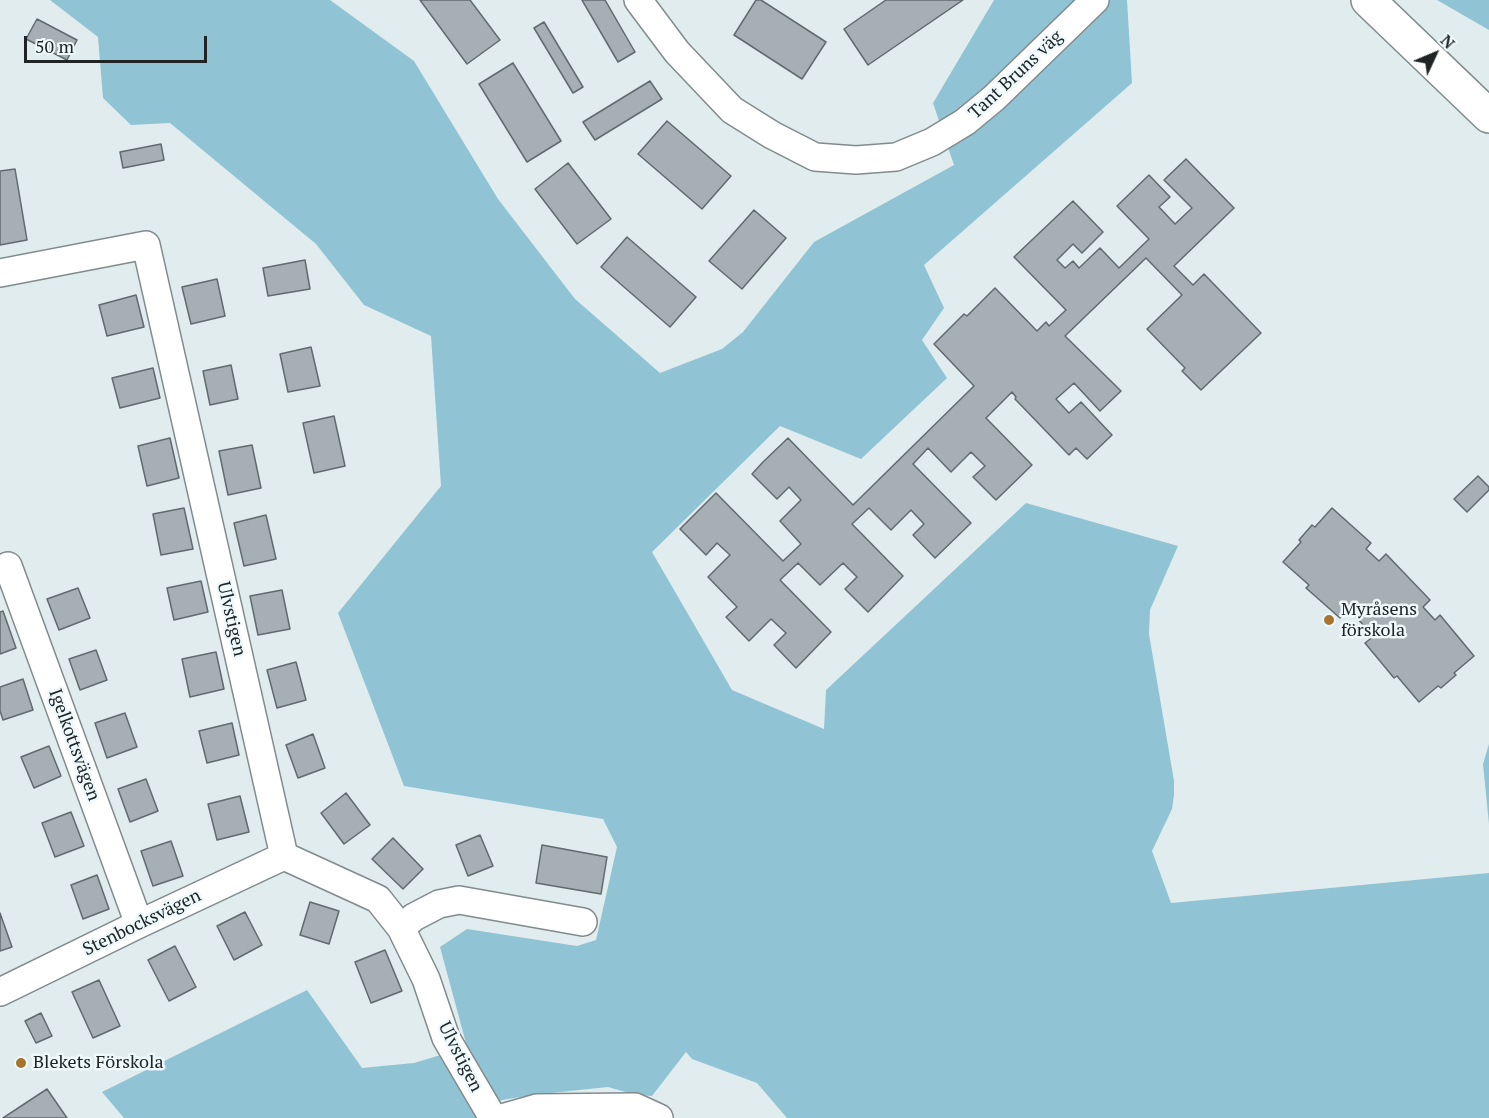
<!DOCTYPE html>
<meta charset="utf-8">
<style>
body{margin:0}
#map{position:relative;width:1489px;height:1118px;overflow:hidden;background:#e1ecef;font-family:"PT Serif",serif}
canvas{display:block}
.north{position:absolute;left:1405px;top:24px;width:60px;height:60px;-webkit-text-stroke:4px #eef9fd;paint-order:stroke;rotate:46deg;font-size:16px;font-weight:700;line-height:24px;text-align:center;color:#202425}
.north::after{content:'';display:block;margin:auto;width:21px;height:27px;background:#202425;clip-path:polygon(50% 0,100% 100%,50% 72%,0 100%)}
.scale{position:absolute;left:24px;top:36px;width:183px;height:27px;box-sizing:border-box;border:3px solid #202425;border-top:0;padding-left:8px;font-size:18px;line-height:21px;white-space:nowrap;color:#202425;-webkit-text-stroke:4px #eef9fd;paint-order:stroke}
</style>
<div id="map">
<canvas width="1489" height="1118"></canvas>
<div class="north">N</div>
<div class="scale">50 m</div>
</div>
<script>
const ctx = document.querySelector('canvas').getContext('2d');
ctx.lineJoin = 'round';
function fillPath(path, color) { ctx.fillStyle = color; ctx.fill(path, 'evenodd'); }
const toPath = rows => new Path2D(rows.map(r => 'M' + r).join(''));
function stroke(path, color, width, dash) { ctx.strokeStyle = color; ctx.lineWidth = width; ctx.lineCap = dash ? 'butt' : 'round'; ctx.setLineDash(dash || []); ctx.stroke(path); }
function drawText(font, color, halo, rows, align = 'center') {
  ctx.font = font + ' "PT Serif",serif'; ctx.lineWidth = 5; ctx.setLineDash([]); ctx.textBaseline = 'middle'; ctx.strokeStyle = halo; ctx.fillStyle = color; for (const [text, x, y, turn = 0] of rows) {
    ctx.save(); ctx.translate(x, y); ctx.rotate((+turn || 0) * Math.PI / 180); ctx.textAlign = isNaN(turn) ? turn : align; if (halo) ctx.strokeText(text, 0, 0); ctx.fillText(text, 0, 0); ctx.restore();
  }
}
fillPath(toPath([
 [50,0,330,0,414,61,498,199,575,299,660,373,722,349,743,332,814,242,954,165,933,103,994,0,1127,0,1132,83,924,265,944,308,922,340,947,378,861,459,780,426,652,552,732,690,824,729,826,690,1026,503,1178,546,1150,610,1149,634,1174,781,1174,795,1172,809,1152,851,1171,903,1489,873,1489,1118,787,1118,757,1083,692,1059,686,1052,652,1096,636,1095,608,1087,532,1095,502,1100,476,1115,477,1118,124,1118,102,1092,307,990,362,1068,414,1063,467,1047,440,947,467,929,577,946,596,940,617,847,603,819,404,786,338,613,441,486,431,336,364,305,316,244,170,123,131,125,103,98,98,37],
 [1437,0,1489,0,1489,30],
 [1489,744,1489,824,1483,764]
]), '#90c4d5');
const building = toPath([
 [420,0,470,0,500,40,467,64,420,0],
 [582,0,605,0,635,52,618,62,582,0],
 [756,0,761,0,826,42,802,79,734,35,756,0],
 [886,0,963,0,868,65,844,29,886,0],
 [37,19,77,40,67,60,26,39,37,19],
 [544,22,583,87,573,93,534,28,544,22],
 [513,63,561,141,527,162,479,84,513,63],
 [650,81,662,99,595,140,583,122,650,81],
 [667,121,731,176,702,209,638,154,667,121],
 [161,144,164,160,123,168,120,152,161,144],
 [1186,159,1234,208,1174,266,1193,285,1204,274,1261,333,1201,390,1182,371,1185,368,1147,329,1182,295,1146,258,1065,336,1121,391,1100,411,1074,383,1056,399,1069,413,1081,402,1112,435,1087,459,1076,448,1069,455,1015,399,1016,397,1012,392,986,418,1032,465,996,500,973,477,985,466,971,452,951,472,928,448,913,464,971,523,935,558,913,535,924,524,911,510,891,530,869,508,852,524,903,576,868,612,845,589,857,577,843,563,820,585,798,563,780,580,831,632,796,668,774,645,786,633,771,619,749,641,726,617,737,607,708,577,730,555,717,543,706,555,680,529,716,493,783,561,801,544,780,521,801,500,789,487,777,499,752,474,763,462,788,438,853,505,974,386,934,344,964,314,967,316,995,288,1037,331,1046,322,1049,326,1066,310,1014,257,1073,201,1103,232,1082,253,1073,244,1057,260,1065,268,1073,261,1079,268,1100,248,1119,268,1149,239,1117,206,1149,175,1170,197,1159,207,1175,224,1192,208,1164,180,1186,159],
 [568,163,611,219,577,244,535,189,568,163],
 [15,169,27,240,0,245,0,171,15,169],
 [754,210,786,238,742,289,709,261,754,210],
 [627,237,696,297,670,327,601,267,627,237],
 [305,260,310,289,268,296,263,268,305,260],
 [217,279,225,316,191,324,182,287,217,279],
 [136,295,144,327,107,336,99,305,136,295],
 [311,347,320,386,288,392,280,354,311,347],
 [231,365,238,399,210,405,203,371,231,365],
 [153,368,160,398,120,408,112,378,153,368],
 [334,416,345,466,314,473,303,423,334,416],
 [170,438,179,478,147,486,138,446,170,438],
 [252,445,261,488,228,495,219,451,252,445],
 [1478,476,1489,487,1489,490,1467,512,1454,499,1478,476],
 [184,508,193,549,161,555,153,514,184,508],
 [1332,508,1371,543,1366,549,1379,561,1386,554,1430,600,1423,607,1435,620,1440,615,1474,656,1454,673,1456,675,1441,688,1438,686,1419,702,1397,676,1394,678,1365,643,1374,636,1348,609,1340,618,1306,588,1309,585,1283,562,1301,542,1299,540,1312,525,1315,527,1332,508],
 [266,515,276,559,244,566,234,523,266,515],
 [201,581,208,612,174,620,167,588,201,581],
 [78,588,90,618,59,630,47,599,78,588],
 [282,590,290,629,258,635,250,596,282,590],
 [3,611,16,648,0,654,0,612,3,611],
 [96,650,107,680,80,690,69,659,96,650],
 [216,652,224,689,190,697,182,659,216,652],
 [296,662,306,700,277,708,267,670,296,662],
 [23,679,33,710,3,720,0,711,0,687,23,679],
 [125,713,137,747,107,758,95,723,125,713],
 [232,723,239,755,207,763,199,731,232,723],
 [313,734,325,768,298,778,286,745,313,734],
 [49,746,61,776,34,788,21,757,49,746],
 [146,779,158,811,130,822,118,789,146,779],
 [346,793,370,825,344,844,321,813,346,793],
 [240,796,249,832,217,840,208,804,240,796],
 [71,812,84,846,55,857,42,823,71,812],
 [480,835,493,866,468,876,456,845,480,835],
 [393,838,423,869,403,889,372,859,393,838],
 [171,841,183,876,153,886,141,851,171,841],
 [542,845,607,857,601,894,536,883,542,845],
 [97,875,109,909,83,919,71,885,97,875],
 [310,902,339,911,329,944,300,935,310,902],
 [245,912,262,945,234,960,217,926,245,912],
 [0,913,12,947,0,951,0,913],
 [175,946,196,987,169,1001,148,960,175,946],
 [385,950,402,991,371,1003,355,962,385,950],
 [99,980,120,1026,93,1038,72,992,99,980],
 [41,1013,52,1036,36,1043,25,1021,41,1013],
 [47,1089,67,1118,3,1118,47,1089]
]);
fillPath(building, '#a6b0b4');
stroke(building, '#616a6e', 1.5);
const minor = toPath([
 [638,0,677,52,732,110,772,135,815,157,856,160,896,157,932,142,965,122,994,98,1095,0],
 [0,273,146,245,284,856,378,899,401,928,426,979,446,1038,493,1118],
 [8,566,139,924],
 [401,928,414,917,439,904,459,900,583,922],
 [0,992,139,924,284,856],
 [502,1118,537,1108,635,1107,659,1118]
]);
const tertiary = toPath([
 [1368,0,1489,116]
]);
stroke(minor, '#818b8e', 30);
stroke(tertiary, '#818b8e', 36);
stroke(minor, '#fff', 27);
stroke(tertiary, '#fff', 33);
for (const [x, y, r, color] of [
 [1329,620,6,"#a8742d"],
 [21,1063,6,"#a8742d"]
]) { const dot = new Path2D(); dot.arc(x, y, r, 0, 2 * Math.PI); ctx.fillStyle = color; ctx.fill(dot); stroke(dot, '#eef9fd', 2); }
drawText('18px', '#202425', '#eef9fd', [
 ["Tant Bruns väg",1016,75,-43],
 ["Ulvstigen",231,619,77],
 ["Igelkottsvägen",74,745,70],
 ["Stenbocksvägen",142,923,-26],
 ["Ulvstigen",460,1057,63]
]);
drawText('18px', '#202425', '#eef9fd', [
 ["Myråsens",1341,610],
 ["förskola",1341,631],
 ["Blekets Förskola",33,1063]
], 'left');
</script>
